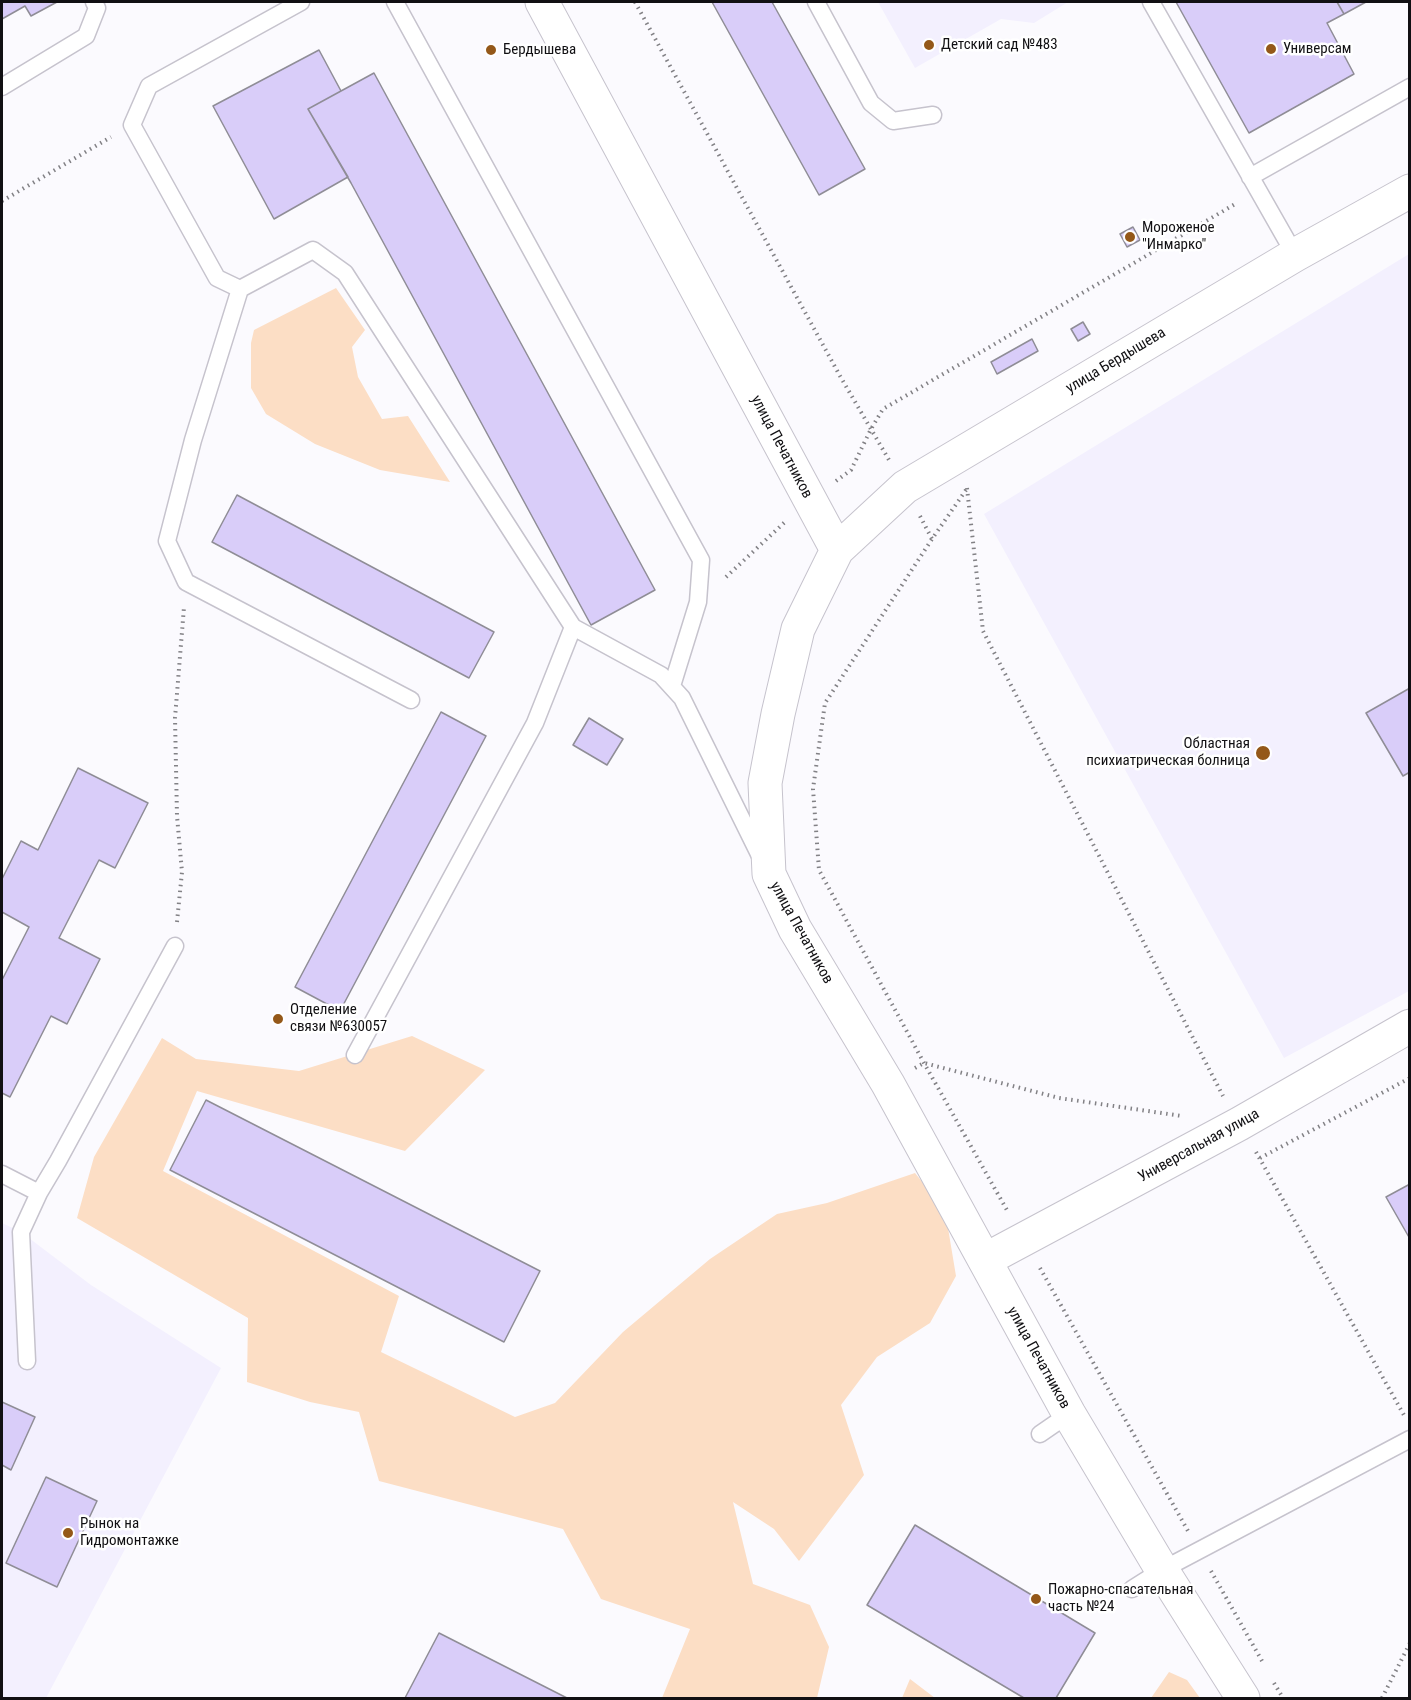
<!DOCTYPE html>
<meta charset="utf-8">
<style>
body{margin:0}
#map{position:relative;width:1411px;height:1700px;overflow:hidden;background:#fbfafe;font-family:"Roboto Condensed",sans-serif}
canvas{display:block}
.frame{position:absolute;inset:0;border:3px solid #111013;pointer-events:none}
</style>
<div id="map">
<canvas width="1411" height="1700"></canvas>
<div class="frame"></div>
</div>
<script>
const ctx = document.querySelector('canvas').getContext('2d');
ctx.lineJoin = 'round';
function fillPath(path, color) { ctx.fillStyle = color; ctx.fill(path, 'evenodd'); }
const toPath = rows => new Path2D(rows.map(r => 'M' + r).join(''));
function stroke(path, color, width, dash) { ctx.strokeStyle = color; ctx.lineWidth = width; ctx.lineCap = dash ? 'butt' : 'round'; ctx.setLineDash(dash || []); ctx.stroke(path); }
function drawText(font, color, halo, rows, align = 'center') {
  ctx.font = font + ' "Roboto Condensed",sans-serif'; ctx.lineWidth = 5; ctx.setLineDash([]); ctx.textBaseline = 'middle'; ctx.strokeStyle = halo; ctx.fillStyle = color; for (const [text, x, y, turn = 0] of rows) {
    ctx.save(); ctx.translate(x, y); ctx.rotate((+turn || 0) * Math.PI / 180); ctx.textAlign = isNaN(turn) ? turn : align; if (halo) ctx.strokeText(text, 0, 0); ctx.fillText(text, 0, 0); ctx.restore();
  }
}
fillPath(toPath([
 [878,2,1068,2,1034,23,1001,19,915,68],
 [1409,254,1409,991,1284,1058,984,514],
 [2,1223,21,1232,91,1285,221,1368,46,1698,2,1698]
]), '#f3f0fe');
fillPath(toPath([
 [336,288,365,330,352,347,358,377,382,419,408,416,450,482,380,470,315,444,266,414,251,388,251,343,254,330],
 [412,1036,485,1070,405,1151,197,1091,163,1171,399,1296,381,1352,515,1417,555,1403,623,1332,710,1259,777,1214,827,1203,915,1173,945,1210,956,1276,930,1323,877,1357,841,1405,864,1475,799,1561,774,1529,733,1502,753,1584,810,1605,829,1647,817,1698,662,1698,690,1629,601,1599,563,1529,379,1481,359,1412,310,1402,247,1382,248,1318,77,1218,94,1157,162,1038,196,1059,299,1071],
 [1169,1672,1187,1680,1200,1698,1151,1698],
 [910,1679,935,1698,902,1698]
]), '#fcdec5');
const building = toPath([
 [2,2,57,2,31,16,25,6,2,19,2,2],
 [712,2,772,2,865,169,819,195,712,2],
 [1176,2,1337,2,1344,14,1327,23,1354,74,1249,133,1176,2],
 [1337,2,1366,2,1344,14,1337,2],
 [319,50,341,91,308,109,348,177,274,219,213,106,319,50],
 [374,73,655,590,591,625,351,183,308,109,374,73],
 [1133,227,1140,240,1127,247,1120,234,1133,227],
 [1083,322,1090,334,1078,341,1071,329,1083,322],
 [1032,339,1038,351,997,374,991,362,1032,339],
 [237,495,494,632,469,678,212,542,237,495],
 [1410,688,1410,772,1403,776,1366,713,1410,688],
 [441,712,486,736,340,1011,295,987,441,712],
 [589,718,623,739,607,765,573,745,589,718],
 [78,768,148,803,115,868,99,860,59,938,100,959,67,1024,51,1016,10,1097,2,1093,2,980,29,927,2,912,2,879,21,841,38,850,78,768],
 [206,1100,540,1271,504,1342,170,1170,206,1100],
 [1410,1184,1410,1239,1386,1197,1410,1184],
 [2,1402,35,1417,11,1470,2,1465,2,1402],
 [46,1477,97,1501,57,1587,6,1563,46,1477],
 [915,1525,1095,1633,1056,1698,1024,1698,867,1605,915,1525],
 [439,1633,567,1698,405,1698,439,1633]
]);
fillPath(building, '#d9cdf9');
stroke(building, '#8f8d96', 1.5);
const service = toPath([
 [301,2,149,86,132,125,217,278,240,289,313,250,345,273,573,627,661,675,682,698,761,858],
 [395,2,701,560,698,602,672,686],
 [816,2,871,103,893,121,933,115],
 [1151,2,1295,255],
 [2,87,86,36,97,8,94,2],
 [1250,177,1410,87],
 [240,289,193,440,167,541,186,582,411,700],
 [355,1055,535,723,573,627],
 [2,1174,39,1193,58,1161,175,946],
 [27,1361,21,1232,39,1193],
 [1040,1434,1069,1414],
 [1132,1589,1162,1570,1410,1439]
]);
const minor = toPath([
 [985,1260,1239,1124,1410,1026]
]);
const tertiary = toPath([
 [542,2,837,550],
 [1243,1698,1162,1570,1069,1414,888,1084,795,929,769,874,765,783,778,714,798,629,837,550,905,487,1295,255,1410,191]
]);
stroke(service, '#c6c3cd', 19);
stroke(minor, '#c6c3cd', 35);
stroke(tertiary, '#c6c3cd', 35);
stroke(toPath([
 [635,2,840,376,889,460],
 [2,201,111,137],
 [836,481,851,470,871,429,883,409,1237,203],
 [967,488,983,631,1223,1096],
 [966,490,932,539,825,703,813,789,819,870,924,1063,1008,1212],
 [920,516,932,539],
 [726,577,786,521],
 [177,922,182,872,177,816,175,718,184,607],
 [915,1068,924,1063,1059,1098,1182,1116],
 [1256,1152,1405,1417],
 [1260,1158,1410,1078],
 [1040,1268,1188,1531],
 [1211,1571,1262,1661],
 [1274,1683,1283,1698],
 [1382,1698,1410,1643]
]), '#828185', 4, [1.5, 4.5]);
stroke(service, '#fff', 16);
stroke(minor, '#fff', 33);
stroke(tertiary, '#fff', 33);
for (const [x, y, r, color] of [
 [929,45,6,"#945819"],
 [1271,49,6,"#945819"],
 [491,50,6,"#945819"],
 [1130,237,6,"#945819"],
 [1263,753,8,"#945819"],
 [278,1019,6,"#945819"],
 [68,1533,6,"#945819"],
 [1036,1599,6,"#945819"]
]) { const dot = new Path2D(); dot.arc(x, y, r, 0, 2 * Math.PI); ctx.fillStyle = color; ctx.fill(dot); stroke(dot, '#fff', 2); }
drawText('15px', '#111013', '#fff', [
 ["Детский сад №483",941,45],
 ["Универсам",1283,49],
 ["Бердышева",503,50],
 ["Мороженое",1142,228],
 ["\"Инмарко\"",1142,245],
 ["Областная",1250,744,"right"],
 ["психиатрическая болница",1250,761,"right"],
 ["Отделение",290,1010],
 ["связи №630057",290,1027],
 ["Рынок на",80,1524],
 ["Гидромонтажке",80,1541],
 ["Пожарно-спасательная",1048,1590],
 ["часть №24",1048,1607]
], 'left');
drawText('15px', '#111013', '#fff', [
 ["улица Бердышева",1116,361,-31],
 ["улица Печатников",781,447,62],
 ["улица Печатников",801,933,61],
 ["Универсальная улица",1199,1146,-29],
 ["улица Печатников",1038,1358,61]
]);
</script>
